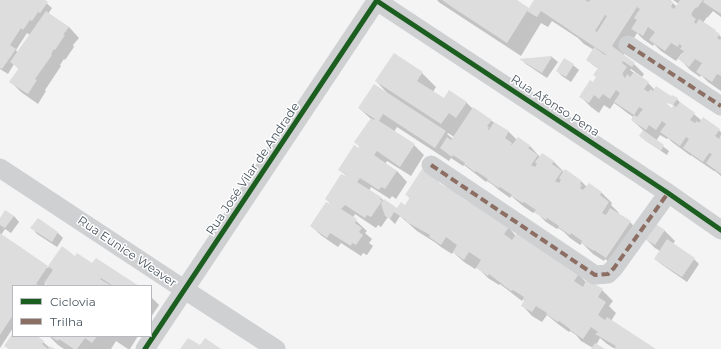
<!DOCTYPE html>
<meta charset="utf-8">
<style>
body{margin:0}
#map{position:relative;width:721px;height:349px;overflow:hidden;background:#f4f4f4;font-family:Montserrat,sans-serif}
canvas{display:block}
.legend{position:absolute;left:12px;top:285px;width:140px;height:52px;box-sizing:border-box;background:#fff;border:1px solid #b7bbc0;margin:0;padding:5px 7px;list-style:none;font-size:12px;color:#4a5661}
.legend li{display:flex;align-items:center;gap:8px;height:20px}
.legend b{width:20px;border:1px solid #b7bbc0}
</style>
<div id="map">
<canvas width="721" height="349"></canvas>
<ul class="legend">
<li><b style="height:5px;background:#1b5e20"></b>Ciclovia</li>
<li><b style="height:5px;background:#8d6e63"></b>Trilha</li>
</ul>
</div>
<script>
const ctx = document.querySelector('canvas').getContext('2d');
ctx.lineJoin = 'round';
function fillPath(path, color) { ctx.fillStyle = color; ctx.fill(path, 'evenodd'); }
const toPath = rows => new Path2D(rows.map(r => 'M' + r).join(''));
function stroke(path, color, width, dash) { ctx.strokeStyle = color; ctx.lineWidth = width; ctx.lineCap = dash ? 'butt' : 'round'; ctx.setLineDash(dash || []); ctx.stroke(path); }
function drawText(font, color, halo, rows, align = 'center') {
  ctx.font = font + ' Montserrat,sans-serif'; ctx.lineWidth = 3; ctx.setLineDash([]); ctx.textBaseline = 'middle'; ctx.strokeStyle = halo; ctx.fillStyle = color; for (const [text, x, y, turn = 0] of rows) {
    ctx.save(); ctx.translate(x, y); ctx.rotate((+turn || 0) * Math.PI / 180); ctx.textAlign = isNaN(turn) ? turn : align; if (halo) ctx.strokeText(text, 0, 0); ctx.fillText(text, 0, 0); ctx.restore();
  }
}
fillPath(toPath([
 [0,0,43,0,52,8,48,14,69,27,79,38,73,45,74,47,65,60,64,59,60,65,61,66,45,90,46,91,38,104,21,92,11,82,19,69,14,64,8,74,0,69],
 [27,33,30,35,18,53,16,50],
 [437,0,515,0,529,10,536,0,670,0,677,7,679,4,673,0,721,0,721,17,713,11,708,17,707,17,703,23,715,31,721,37,721,91,708,82,701,75,700,77,690,70,680,59,684,54,682,53,676,61,661,51,654,44,653,46,643,39,637,33,623,56,634,64,644,74,642,77,631,69,630,70,648,83,655,90,677,99,685,108,694,114,702,121,719,130,721,132,721,176,715,171,714,171,695,158,691,155,691,156,672,142,668,138,667,139,660,135,656,141,669,151,667,155,646,141,640,136,644,131,632,120,633,117,626,112,621,108,614,103,610,109,604,105,599,113,591,107,581,97,593,83,597,77,599,69,593,65,587,60,594,50,584,44,578,38,552,21,548,27,541,23,521,56,440,3],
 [668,102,674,105,672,109,666,104],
 [394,54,422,73,436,87,433,92,444,99,466,102,473,109,509,132,517,140,530,146,540,157,542,154,554,162,564,172,581,181,587,187,589,184,602,193,612,203,611,205,619,213,618,214,630,222,640,233,617,268,605,259,604,261,593,254,582,243,580,245,570,238,564,232,558,228,557,229,546,222,539,215,534,212,533,213,523,206,511,196,510,198,499,190,493,185,487,181,486,182,464,165,463,166,451,158,449,161,397,127,394,132,414,145,424,155,411,176,387,161,385,164,397,171,407,182,396,199,392,196,390,199,371,187,369,191,381,198,384,201,396,209,405,206,410,198,407,195,437,181,442,186,461,197,467,202,509,228,516,236,579,275,587,283,588,281,602,290,613,301,609,306,616,313,611,321,655,349,615,349,607,344,600,338,596,345,603,349,592,349,593,348,581,341,576,335,570,331,569,332,558,324,547,315,542,322,532,316,522,305,525,301,523,299,522,301,500,284,499,285,488,278,477,267,475,269,464,262,453,252,452,254,441,247,436,243,417,231,400,216,395,224,388,217,381,227,378,225,376,228,355,214,353,218,367,231,365,233,372,239,369,243,373,246,367,255,363,253,361,256,341,243,338,247,322,236,311,226,331,206,331,204,326,199,348,178,340,170,359,149,371,119,359,108,388,94,376,81],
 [448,133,454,137,453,139,447,134],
 [552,57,558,62,547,78,526,64,521,59],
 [573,65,579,70,571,82,562,76,557,71],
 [14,216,19,222,11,233,5,229,1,235,48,268,62,247,75,257,92,264,137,286,49,286,46,283,44,286,13,286,13,328,0,348,0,219],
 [38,219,58,233,63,238,57,247,37,234,32,228],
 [655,224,665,231,675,241,673,244,694,259,699,264,687,282,661,264,655,259,660,251,655,248,645,238],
 [151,297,159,305,151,317],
 [13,335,13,336,35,336,43,342,50,348,53,349,9,349,6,346],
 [49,336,138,336,130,349,128,349,116,341,111,349,64,349,58,345]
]), '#0003');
fillPath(toPath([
 [0,0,45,0,48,2,40,13,38,12,32,21,30,20,23,30,21,28,10,45,16,49,2,69,0,68],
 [442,0,517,0,529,8,507,43,455,9],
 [534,0,585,0,589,2,590,0,669,0,673,3,671,7,674,9,680,0,703,0,697,8,696,7,691,14,692,14,692,16,696,19,694,22,696,24,699,19,716,30,715,31,720,34,717,38,720,40,721,38,721,76,717,74,712,82,696,72,702,63,695,59,689,67,678,59,684,51,680,49,682,46,679,44,678,47,671,43,665,51,649,40,655,32,648,27,643,36,631,29,637,20,634,18,640,9,637,7,612,46,635,63,632,67,623,61,622,63,627,67,622,74,624,75,623,76,625,78,627,74,630,77,634,72,649,82,644,89,648,92,651,89,653,91,656,86,671,96,672,95,678,98,673,105,668,103,667,104,672,108,673,105,676,107,680,102,695,113,690,120,695,123,697,121,699,123,703,117,720,129,715,136,719,139,721,135,721,174,706,163,712,154,709,153,703,162,683,148,689,139,686,137,680,146,660,132,666,124,662,121,656,130,649,125,646,130,631,120,634,115,637,117,643,109,639,107,634,115,614,102,620,93,616,90,610,99,603,94,599,99,594,95,589,103,579,97,590,80,593,82,596,77,593,75,598,68,586,60,594,47,605,55,607,55,569,30,568,29,541,11,537,17,527,11],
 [605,15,607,16,597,32,595,31],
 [704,0,721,0,721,14,703,2],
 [46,11,69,27,63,35,65,35,55,50,54,49,51,54,52,55,35,79,37,80,28,94,9,82,19,68,10,62],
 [394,53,423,72,417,81,444,98,449,90,467,102,456,118,449,113,441,124,375,81],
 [553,55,542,73,519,59,551,56],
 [564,58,574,64,566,77,556,71],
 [374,84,446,131,435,148,383,114,379,121,415,144,400,167,377,151,374,155,397,171,385,189,381,187,379,190,360,178,357,182,381,197,380,199,382,201,371,217,367,215,365,218,345,205,341,209,357,219,355,223,362,228,359,232,363,235,356,245,352,243,351,246,330,233,327,238,310,226,326,202,330,204,331,203,325,199,341,174,345,176,346,175,338,170,354,145,359,148,359,146,354,142,371,118,374,120,375,119,358,108],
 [473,107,492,120,487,126,489,127,488,129,489,130,494,122,509,131,505,138,512,143,511,145,512,145,518,137,531,146,528,148,538,155,531,165,535,167,537,164,535,162,542,153,554,161,552,164,562,171,555,181,559,183,561,180,559,178,565,169,582,181,580,184,582,185,580,188,583,190,589,183,602,192,600,195,609,202,602,213,606,215,610,208,631,221,606,258,594,250,594,251,581,243,582,241,571,233,570,235,558,227,559,226,547,218,546,220,534,212,536,210,524,202,523,203,511,196,512,195,500,187,499,188,487,180,488,179,476,171,475,172,464,164,465,163,453,155,452,157,440,148,447,137,451,140],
 [643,130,664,145,661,151,639,136],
 [422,169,438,180,437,182,446,187,446,186,462,196,461,197,469,202,470,201,493,218,493,216,509,227,504,234,512,240,517,233,579,274,574,281,583,287,587,279,603,289,598,297,606,302,598,315,605,320,607,317,656,349,614,349,616,346,595,334,598,332,591,327,583,339,570,330,570,329,559,321,558,322,546,314,547,313,536,306,532,312,521,306,525,299,523,299,524,297,513,290,511,291,489,274,488,276,476,268,481,260,469,252,464,260,453,252,457,245,446,237,441,245,429,237,430,235,405,221,406,220,394,212,390,219,385,216,381,204,384,199,397,208,401,202,405,205,410,197,405,195],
 [5,210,14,216,5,228,0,225,0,218],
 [38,218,58,232,52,242,30,228],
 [654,223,665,230,655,245,644,238],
 [0,233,48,266,36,284,39,286,13,286,13,315,0,335],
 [667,239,695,258,682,277,654,259],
 [62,246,75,256,77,253,92,263,96,258,139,286,113,286,101,278,100,279,111,286,49,286,44,283,53,270,48,266],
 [13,333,13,336,37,336,44,341,42,344,48,349,50,346,55,349,9,349,4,346],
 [50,336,97,336,92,343,85,338,77,349,74,349,59,339,58,341],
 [188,338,200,345,205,338,221,349,180,349],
 [595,343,605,349,591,349]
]), '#ddddde');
stroke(toPath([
 [377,1,668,193,721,230],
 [628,45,721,106],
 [431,165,595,275,608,274,614,268,668,193],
 [0,168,185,290,276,349],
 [145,349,377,0]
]), '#ced0d2', 19);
stroke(toPath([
 [628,45,721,106],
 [431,165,595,275,608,274,614,268,668,193]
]), '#8d6e63', 4, [8, 4]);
stroke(toPath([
 [377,1,668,193,721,230],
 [145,349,377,0]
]), '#1b5e20', 5);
drawText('12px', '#4a5661', '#fff', [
 ["Rua Afonso Pena",555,106,33],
 ["Rua José Vilar de Andrade",253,169,-56],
 ["Rua Eunice Weaver",127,252,34]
]);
</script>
